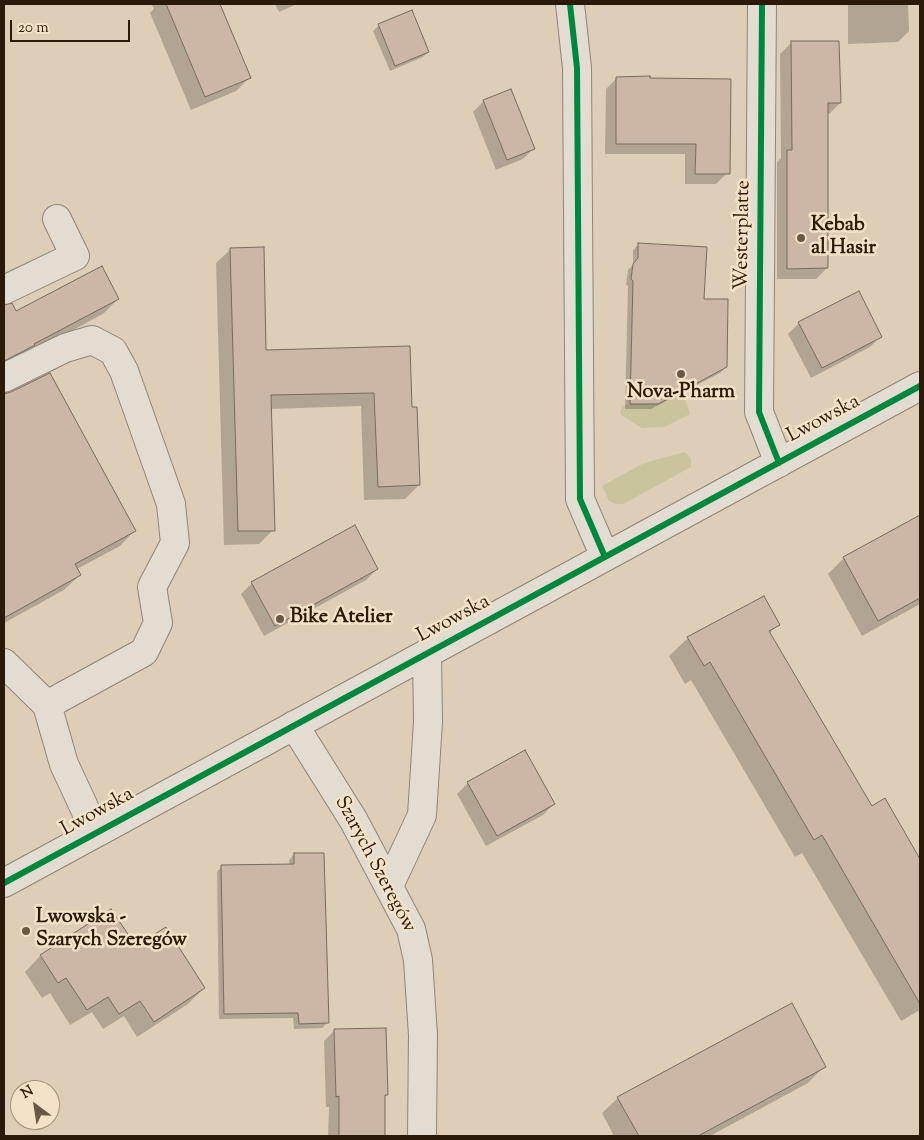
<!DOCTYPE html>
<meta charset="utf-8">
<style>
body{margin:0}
#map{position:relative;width:924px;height:1140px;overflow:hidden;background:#deceb7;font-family:"Sorts Mill Goudy",serif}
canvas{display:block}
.frame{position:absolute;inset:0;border:5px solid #2b190a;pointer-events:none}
.north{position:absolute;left:10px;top:1080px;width:50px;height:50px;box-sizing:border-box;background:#f3e2c6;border:1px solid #a3927b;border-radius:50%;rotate:329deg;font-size:14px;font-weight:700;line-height:20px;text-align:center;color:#2b190a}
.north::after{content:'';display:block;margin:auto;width:18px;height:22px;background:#6a5847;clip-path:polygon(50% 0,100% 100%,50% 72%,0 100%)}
.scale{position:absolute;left:10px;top:20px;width:120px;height:22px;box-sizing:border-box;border:2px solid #2b190a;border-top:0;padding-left:6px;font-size:15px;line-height:18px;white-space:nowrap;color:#2b190a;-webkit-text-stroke:4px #f3e2c6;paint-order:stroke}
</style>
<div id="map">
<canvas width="924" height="1140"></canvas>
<div class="frame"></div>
<div class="north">N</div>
<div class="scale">20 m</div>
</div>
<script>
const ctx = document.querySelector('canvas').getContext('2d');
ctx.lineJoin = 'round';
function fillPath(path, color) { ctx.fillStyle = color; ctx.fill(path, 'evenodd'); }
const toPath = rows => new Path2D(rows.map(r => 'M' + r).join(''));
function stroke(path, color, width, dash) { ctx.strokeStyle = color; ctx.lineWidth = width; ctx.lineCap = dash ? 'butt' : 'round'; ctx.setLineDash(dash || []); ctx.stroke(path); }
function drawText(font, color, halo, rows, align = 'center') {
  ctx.font = font + ' "Sorts Mill Goudy",serif'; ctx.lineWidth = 5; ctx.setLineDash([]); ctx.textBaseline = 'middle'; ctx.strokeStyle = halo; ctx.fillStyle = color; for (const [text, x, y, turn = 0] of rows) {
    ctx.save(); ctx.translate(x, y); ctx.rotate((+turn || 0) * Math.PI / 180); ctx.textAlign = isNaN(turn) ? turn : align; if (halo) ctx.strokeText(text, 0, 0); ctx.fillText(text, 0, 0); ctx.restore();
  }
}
fillPath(toPath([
 [682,391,690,414,664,427,642,428,621,415,620,412,622,406,630,404,658,404],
 [685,452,691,458,691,467,623,504,616,504,609,501,602,486,640,465,654,460]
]), '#c9c49d');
fillPath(toPath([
 [151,4,219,4,250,77,236,91,191,110,150,13,154,9],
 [275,4,297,4,279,12],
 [848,4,908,4,909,31,898,42,848,44],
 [379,25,428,52,423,57,390,71,373,31],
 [791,43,840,103,829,114,826,114,827,268,816,279,777,279,777,162,781,158,780,54],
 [617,78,727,80,727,173,716,184,685,184,685,154,605,154,606,89],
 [484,101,534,148,523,159,496,170,473,112],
 [639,244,703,300,726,367,720,373,651,409,625,409,628,286,626,285,628,270,633,265,633,250],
 [231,249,265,351,409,348,411,409,419,485,405,499,364,500,361,406,270,409,273,530,259,544,224,545,216,263],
 [101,268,118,299,103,314,4,367,4,319],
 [799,323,881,336,870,347,811,378,788,334],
 [11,393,135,530,120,546,77,569,80,575,64,590,4,623,4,395],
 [920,517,920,604,862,636,828,574,844,558],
 [377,569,366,580,264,636,241,594,252,583],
 [778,625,769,634,871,808,884,800,920,862,920,1010,901,1021,802,853,795,857,691,680,685,684,669,656,688,638],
 [468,783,554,804,543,815,486,846,457,794],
 [294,854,328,1022,322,1028,294,1029,293,1018,219,1019,217,872,222,866,289,865,289,860],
 [111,910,135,948,204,988,188,1004,137,1037,124,1016,103,1029,92,1012,70,1025,50,993,42,998,25,972,40,956],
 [335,1030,387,1095,383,1098,383,1136,328,1136,329,1107,326,1107,324,1041],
 [824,1067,808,1083,710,1136,614,1136,602,1113,618,1098]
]), '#0003');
const building = toPath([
 [166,4,220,4,251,78,205,97,166,4],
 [412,10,429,52,395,66,378,24,412,10],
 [791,41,839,41,841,103,828,103,828,268,787,269,787,150,792,150,791,41],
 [650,76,650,78,731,79,730,174,695,174,696,144,616,144,616,77,650,76],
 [511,89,535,149,507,160,483,100,511,89],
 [638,243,707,247,704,299,728,299,727,367,658,404,630,404,633,281,631,279,633,264,638,258,638,243],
 [264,247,266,350,410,346,412,407,417,407,420,485,378,487,374,393,271,395,275,531,238,531,230,248,264,247],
 [102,266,119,299,34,344,35,345,4,361,4,305,12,303,16,311,102,266],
 [859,291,882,337,822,368,798,322,859,291],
 [50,373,136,531,75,564,81,575,4,618,4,394,11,392,50,373],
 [920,515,920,598,878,621,843,557,920,515],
 [355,525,378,569,275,626,251,582,355,525],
 [764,596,780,625,769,631,872,806,885,798,920,859,920,1004,822,835,814,840,710,662,704,666,687,637,764,596],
 [525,750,555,804,497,836,467,782,525,750],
 [294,853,324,853,329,1023,299,1024,298,1013,224,1014,221,865,294,864,294,853],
 [111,909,136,946,166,927,205,988,154,1022,140,1001,119,1014,108,997,87,1010,66,978,58,983,40,955,111,909],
 [792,1003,826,1067,698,1136,639,1136,617,1097,792,1003],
 [386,1028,388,1095,385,1095,385,1136,339,1136,339,1096,336,1097,334,1029,386,1028]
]);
fillPath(building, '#ccb6a6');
stroke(building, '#766b5e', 1);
const minor = toPath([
 [570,4,577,68,580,499,605,557],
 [762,4,759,412,779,463],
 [4,290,75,256,57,219],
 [4,378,65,348,92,340,113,351,124,371,171,504,175,543,152,587,158,623,144,652,47,705,64,764,96,833],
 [4,663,47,705],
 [294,725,354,821,411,929,418,960,423,1035,422,1136],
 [4,883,920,386],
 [389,886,422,815,428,722,427,653]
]);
stroke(minor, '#8f8476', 30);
stroke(minor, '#e3dcd0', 28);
stroke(toPath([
 [570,4,577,68,580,499,605,557],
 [762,4,759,412,779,463],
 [4,883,920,386]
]), '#00873e', 6);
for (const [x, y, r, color] of [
 [801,238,5,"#6a5847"],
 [681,374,5,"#6a5847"],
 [280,619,5,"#6a5847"],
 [26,931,5,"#6a5847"]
]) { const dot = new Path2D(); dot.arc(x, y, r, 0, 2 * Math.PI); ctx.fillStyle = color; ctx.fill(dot); stroke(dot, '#f3e2c6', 2); }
drawText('bold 20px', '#2b190a', '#f3e2c6', [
 ["Kebab",811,227],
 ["al Hasir",811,250],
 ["Nova-Pharm",681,394,"center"],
 ["Bike Atelier",290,619],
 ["Lwowska -",36,919],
 ["Szarych Szeregów",36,942]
], 'left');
drawText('20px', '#2b190a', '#f3e2c6', [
 ["Westerplatte",744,235,-89],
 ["Lwowska",824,420,-28],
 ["Lwowska",454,620,-28],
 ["Lwowska",98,813,-29],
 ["Szarych Szeregów",374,865,62]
]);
</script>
